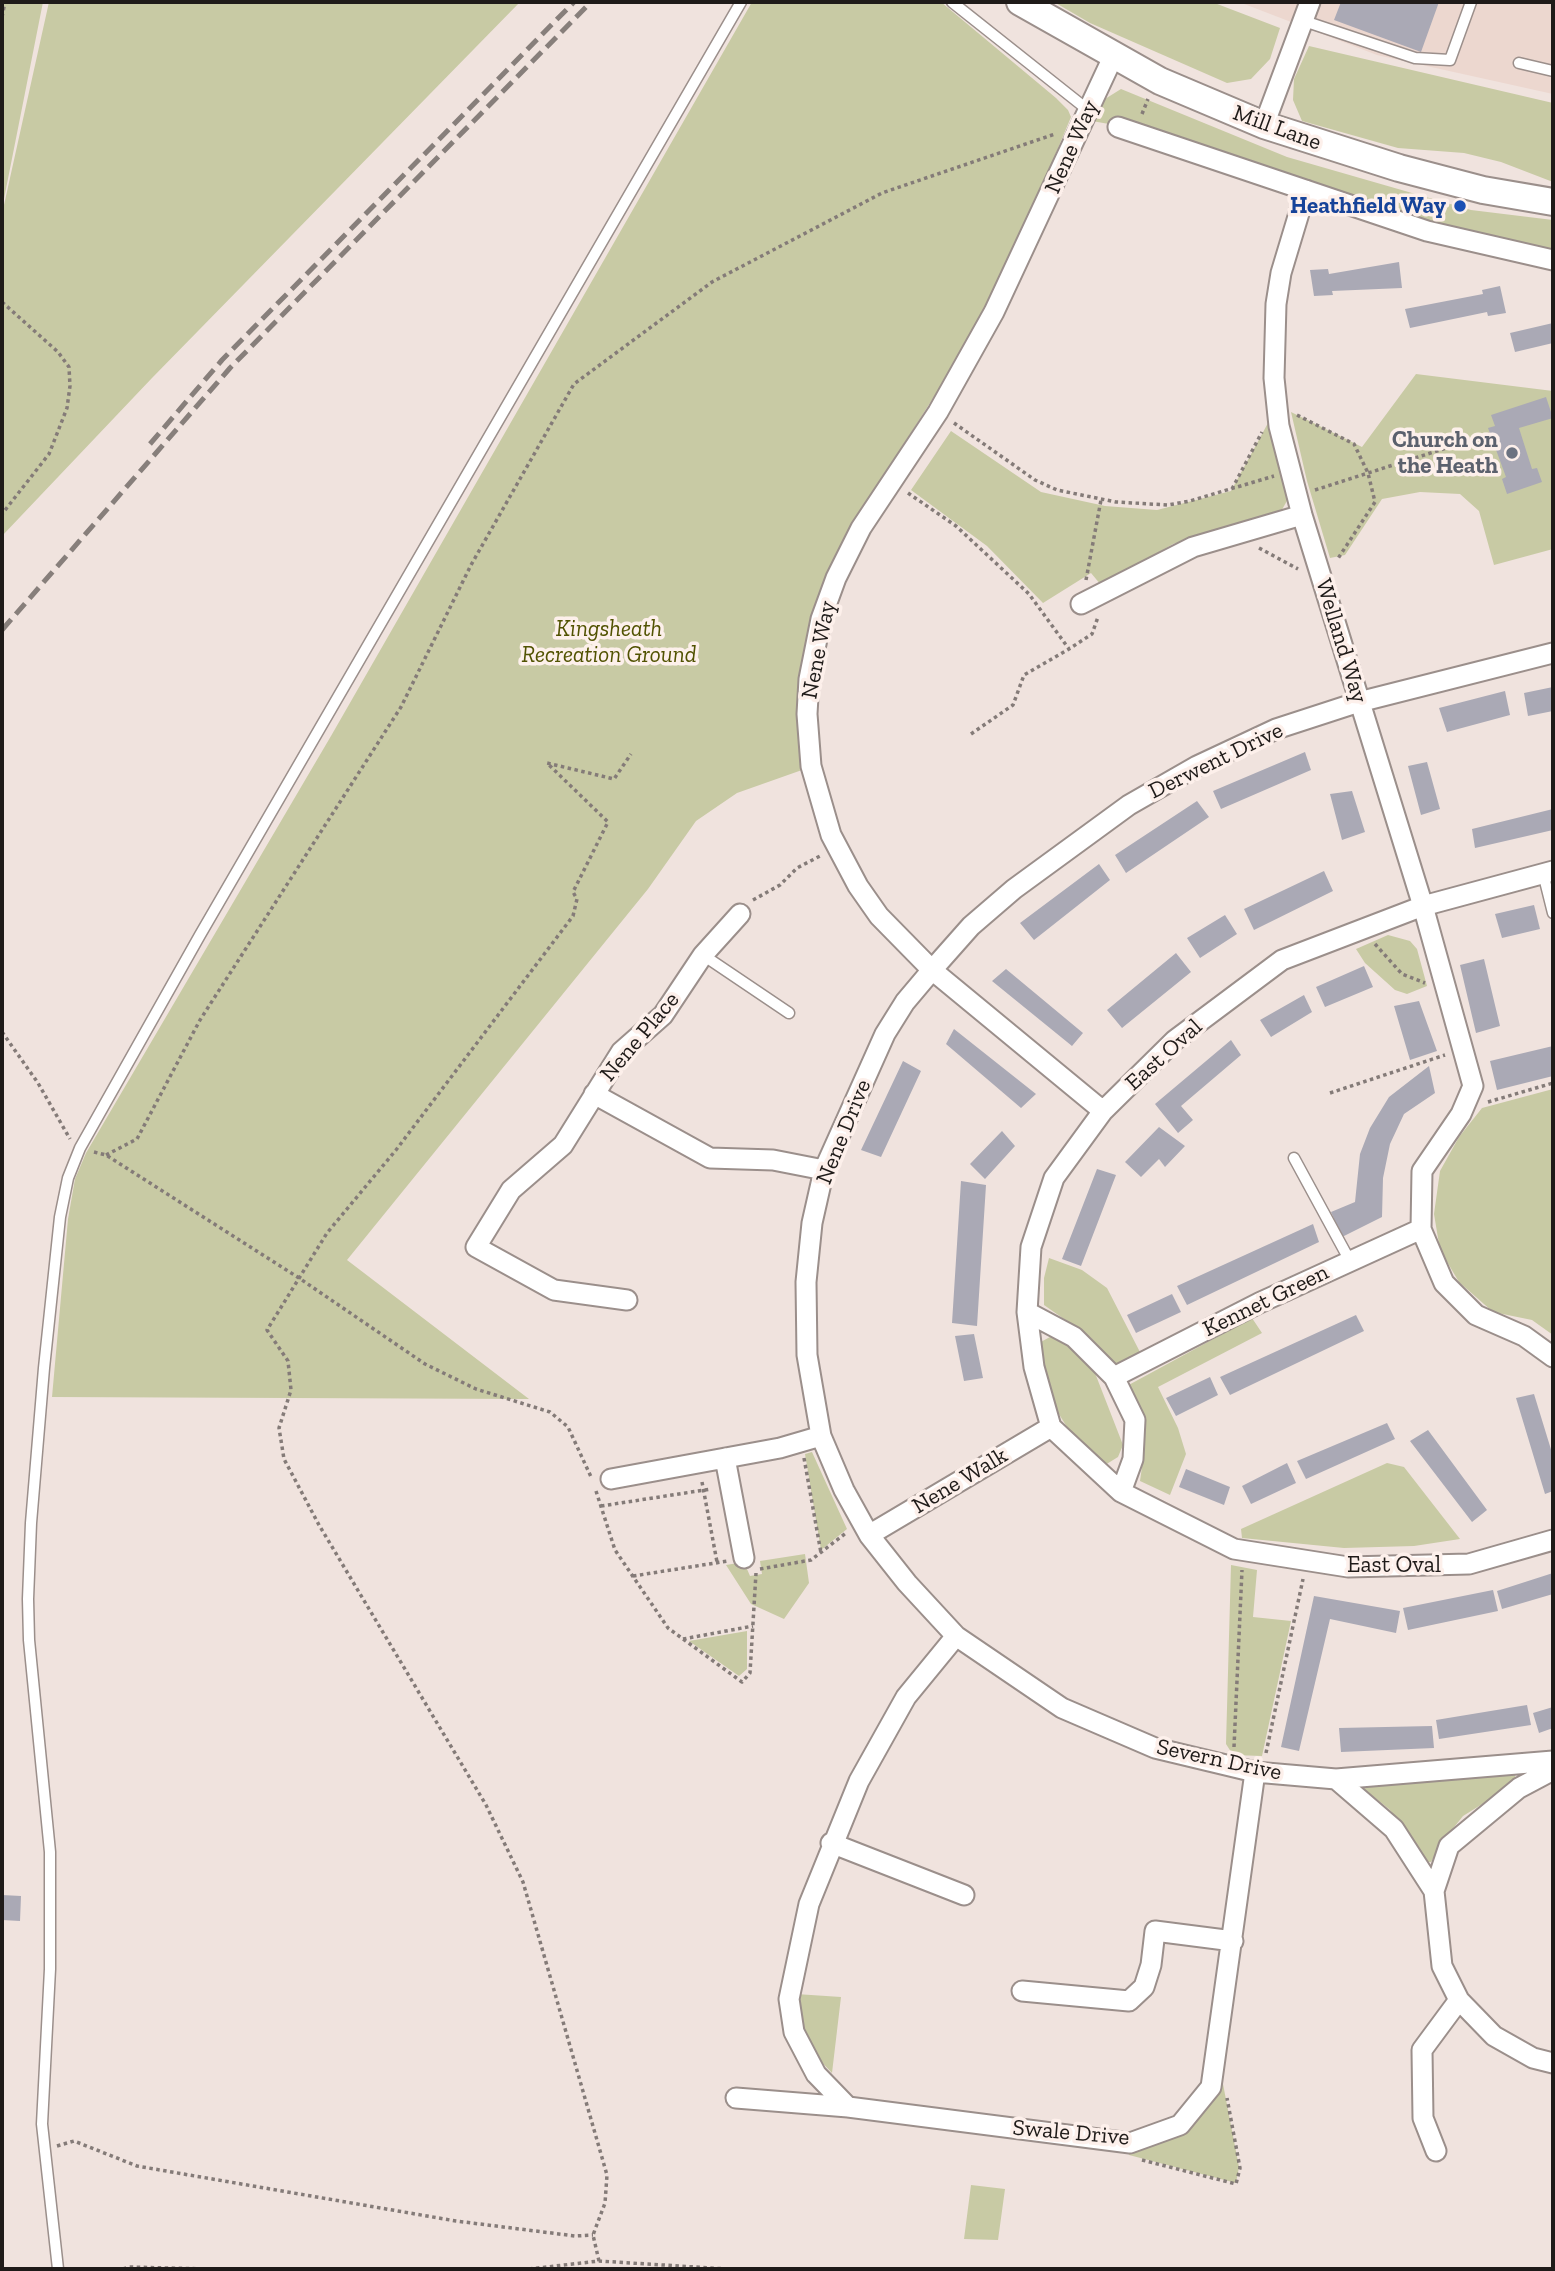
<!DOCTYPE html>
<style>
body{margin:0}
#map{position:relative;width:1555px;height:2271px;overflow:hidden;background:#f0e3de;font-family:"Zilla Slab",serif}
canvas{display:block}
.frame{position:absolute;inset:0;border:4px solid #1f1b19;pointer-events:none}
</style>
<div id="map">
<canvas width="1555" height="2271"></canvas>
<div class="frame"></div>
</div>
<script>
const ctx = document.querySelector('canvas').getContext('2d');
ctx.lineJoin = 'round';
function fillPath(path, color) { ctx.fillStyle = color; ctx.fill(path, 'evenodd'); }
const toPath = rows => new Path2D(rows.map(r => 'M' + r).join(''));
function stroke(path, color, width, dash) { ctx.strokeStyle = color; ctx.lineWidth = width; ctx.lineCap = dash ? 'butt' : 'round'; ctx.setLineDash(dash || []); ctx.stroke(path); }
function drawText(font, color, halo, rows, align = 'center') {
  ctx.font = font + ' "Zilla Slab",serif'; ctx.lineWidth = 7; ctx.setLineDash([]); ctx.textBaseline = 'middle'; ctx.strokeStyle = halo; ctx.fillStyle = color; for (const [text, x, y, turn = 0] of rows) {
    ctx.save(); ctx.translate(x, y); ctx.rotate((+turn || 0) * Math.PI / 180); ctx.textAlign = isNaN(turn) ? turn : align; if (halo) ctx.strokeText(text, 0, 0); ctx.fillText(text, 0, 0); ctx.restore();
  }
}
fillPath(toPath([
 [1239,2,1553,2,1553,94,1377,55]
]), '#ecd7cf');
fillPath(toPath([
 [2,2,43,2,2,209],
 [49,2,520,2,152,378,2,536,2,214],
 [752,2,941,2,1056,98,1068,110,1071,117,1014,254,965,348,849,530,828,573,802,663,798,711,802,770,737,793,696,821,648,889,347,1260,529,1399,52,1397,68,1219,75,1179,86,1153,331,736],
 [1054,2,1212,2,1280,28,1270,59,1251,79,1227,83,1090,23],
 [1309,46,1553,103,1553,182,1501,162,1464,153,1398,148,1302,121,1293,100,1294,79],
 [1121,89,1287,157,1471,210,1553,220,1553,256,1426,227,1126,127,1092,121,1105,99],
 [1416,374,1553,391,1553,549,1494,565,1479,511,1460,494,1420,492,1382,499,1345,555,1330,558,1307,481,1291,412,1362,447],
 [1268,423,1288,499,1279,515,1173,544,1101,585,1091,573,1043,603,987,546,911,490,951,431,1041,492,1105,506,1157,510,1231,491],
 [1388,935,1410,941,1417,949,1427,986,1407,994,1395,990,1365,963,1356,949],
 [1553,1089,1553,1335,1532,1320,1493,1312,1459,1282,1440,1250,1434,1214,1440,1171,1459,1137,1482,1108],
 [1049,1258,1082,1270,1107,1288,1141,1354,1115,1364,1091,1338,1044,1305,1044,1278],
 [1252,1318,1262,1333,1158,1387,1178,1428,1186,1454,1170,1495,1140,1481,1144,1453,1125,1387],
 [1050,1337,1063,1340,1095,1373,1123,1445,1118,1457,1105,1465,1067,1427,1052,1403,1037,1344],
 [812,1452,847,1529,821,1550,805,1454],
 [1387,1463,1404,1467,1460,1539,1414,1546,1344,1548,1242,1538,1241,1529],
 [805,1554,809,1583,784,1619,751,1604,726,1565,744,1562,750,1576,762,1574,760,1561],
 [1231,1565,1257,1570,1253,1617,1291,1621,1262,1756,1233,1755,1226,1744],
 [747,1631,747,1669,739,1676,689,1641],
 [1515,1775,1516,1783,1463,1816,1443,1841,1431,1862,1427,1862,1406,1830,1389,1809,1365,1790,1364,1786],
 [796,1994,841,1997,832,2073,812,2052,804,2036],
 [1216,2082,1223,2084,1239,2167,1236,2183,1129,2155,1128,2150,1160,2142],
 [971,2185,1005,2189,998,2240,964,2239]
]), '#c8caa4');
fillPath(toPath([
 [1341,2,1439,2,1421,52,1334,20],
 [1399,262,1402,288,1332,291,1333,295,1314,296,1310,270,1328,269,1329,274],
 [1500,286,1506,313,1488,316,1487,312,1410,328,1405,309,1483,294,1482,290],
 [1553,323,1553,343,1515,352,1510,333],
 [1546,397,1553,418,1519,428,1532,469,1537,468,1542,482,1507,494,1502,479,1506,477,1488,428,1495,426,1491,415],
 [1553,687,1553,711,1528,716,1524,693],
 [1505,691,1510,715,1447,732,1439,708],
 [1305,752,1311,770,1221,809,1213,791],
 [1427,762,1440,809,1421,815,1408,766],
 [1352,791,1365,832,1342,840,1330,794],
 [1197,801,1209,817,1126,873,1115,855],
 [1553,809,1553,830,1475,848,1472,829],
 [1099,864,1110,880,1034,940,1020,923],
 [1324,871,1333,891,1254,930,1244,909],
 [1534,905,1540,929,1502,938,1495,914],
 [1225,915,1237,934,1200,958,1187,938],
 [1176,953,1191,972,1122,1028,1107,1010],
 [1484,959,1500,1026,1476,1033,1460,965],
 [1364,966,1373,987,1325,1007,1316,987],
 [1006,969,1083,1033,1072,1046,992,981],
 [1304,995,1312,1012,1271,1037,1260,1020],
 [1419,1001,1437,1051,1410,1060,1394,1006],
 [954,1029,1036,1094,1021,1108,946,1044],
 [1231,1040,1241,1055,1181,1106,1193,1120,1178,1133,1155,1104],
 [1553,1046,1553,1076,1497,1090,1490,1061],
 [903,1061,921,1071,881,1157,861,1150],
 [1429,1066,1435,1093,1404,1114,1390,1144,1383,1178,1382,1217,1342,1237,1331,1212,1355,1202,1360,1154,1370,1128,1389,1097],
 [1159,1127,1185,1146,1165,1167,1159,1159,1141,1177,1125,1162],
 [1002,1131,1015,1146,985,1179,970,1164],
 [1097,1169,1116,1175,1081,1266,1062,1259],
 [961,1181,986,1185,977,1326,952,1323],
 [1313,1224,1319,1242,1187,1305,1177,1286],
 [1172,1294,1181,1312,1136,1333,1127,1315],
 [1356,1315,1364,1331,1230,1395,1220,1377],
 [974,1334,983,1378,964,1381,955,1336],
 [1210,1377,1218,1395,1176,1416,1166,1398],
 [1534,1394,1553,1456,1553,1491,1545,1494,1516,1398],
 [1387,1423,1395,1439,1306,1479,1297,1461],
 [1428,1430,1487,1510,1472,1522,1410,1441],
 [1287,1463,1296,1483,1251,1504,1242,1486],
 [1186,1469,1230,1487,1224,1505,1179,1487],
 [1553,1573,1553,1594,1502,1609,1497,1591],
 [1493,1590,1498,1611,1408,1630,1403,1608],
 [1314,1596,1400,1611,1396,1633,1330,1619,1299,1751,1281,1747],
 [1527,1705,1531,1725,1439,1739,1436,1720],
 [1553,1707,1553,1728,1539,1733,1533,1713],
 [1432,1726,1434,1748,1341,1752,1339,1728],
 [2,1895,21,1896,20,1921,2,1920]
]), '#aaa9b5');
const lane = toPath([
 [952,2,1088,110],
 [1304,21,1415,58,1450,60,1471,2],
 [1519,63,1553,71],
 [1543,873,1553,913],
 [703,955,789,1013],
 [1294,1158,1350,1261],
 [58,2269,42,2124,50,1969,50,1852,29,1640,28,1599,31,1523,44,1368,60,1217,68,1178,80,1148,200,935,741,2]
]);
const street = toPath([
 [1264,125,1310,2],
 [1118,127,1427,231,1553,260],
 [1306,190,1281,273,1276,304,1274,378,1279,426,1302,515,1423,906,1473,1086,1461,1114,1422,1171,1421,1229,1444,1283,1476,1315,1524,1336,1553,1357],
 [1081,604,1193,547,1302,515],
 [1553,653,1359,702,1276,729,1197,766,1129,805,1014,889,971,926,932,970,905,1002,885,1034,824,1170,812,1223,806,1282,807,1355,821,1436,844,1490,869,1535,907,1583,956,1636,1062,1708,1155,1748,1255,1772,1336,1779,1553,1761],
 [1553,871,1423,906,1282,960,1175,1040,1103,1111,1054,1178,1031,1247,1027,1312,1034,1367,1051,1427,1121,1492,1234,1549,1348,1567,1469,1564,1553,1540],
 [594,1094,710,1158,773,1160,824,1170],
 [1103,1111,932,970,879,916,858,886,831,835,811,766,807,714,809,679,821,619,836,578,861,528,938,412,994,312,1113,57],
 [627,1300,554,1290,476,1247,511,1190,563,1145,621,1052,663,1015,703,955,740,914],
 [1027,1312,1074,1337,1114,1377,1135,1420,1133,1459,1121,1492],
 [1114,1377,1259,1303,1421,1229],
 [725,1458,744,1558],
 [611,1479,780,1448,821,1436],
 [869,1535,1051,1427],
 [956,1636,906,1697,859,1781,809,1904,789,1999,794,2032,816,2074,848,2107,1130,2143,1180,2125,1211,2087,1255,1772],
 [1336,1779,1394,1829,1434,1891,1442,1966,1459,2000,1494,2036,1533,2058,1553,2063],
 [831,1843,964,1895],
 [1434,1891,1449,1846,1519,1788,1553,1770],
 [1022,1991,1129,2001,1144,1987,1151,1965,1155,1931,1233,1941],
 [736,2098,848,2107],
 [1436,2151,1423,2118,1422,2050,1459,2000]
]);
const secondary = toPath([
 [1020,2,1160,81,1264,125,1399,168,1483,190,1553,202]
]);
stroke(lane, '#9b8f8b', 13);
stroke(street, '#9b8f8b', 23);
stroke(secondary, '#9b8f8b', 30);
stroke(toPath([
 [2,17,5,2],
 [1142,114,1148,99],
 [2,302,58,352,69,367,70,386,67,408,49,454,2,514],
 [1297,415,1354,444,1368,473,1375,502,1337,560],
 [954,423,1035,480,1057,490,1116,502,1168,505,1190,501,1274,476],
 [1232,489,1262,432],
 [1315,490,1490,434],
 [908,493,956,526,1029,594,1069,649,1092,634,1098,617],
 [1259,548,1298,569],
 [1086,580,1101,500],
 [971,734,1013,705,1024,675,1069,649],
 [753,900,780,885,797,868,822,855],
 [1375,944,1402,974,1425,983],
 [2,1032,38,1083,70,1139],
 [1330,1093,1445,1055],
 [1488,1102,1553,1083],
 [94,1152,106,1155,299,1278,425,1364,476,1389,550,1412,568,1427,592,1479],
 [106,1155,137,1139,200,1020,401,707,471,565,574,384,712,282,882,193,1055,134],
 [804,1458,821,1553],
 [702,1482,717,1562],
 [596,1491,615,1550,668,1628,742,1682,750,1673,756,1573],
 [601,1506,711,1489],
 [760,1569,811,1560,846,1533],
 [633,1576,728,1561],
 [683,1639,753,1626],
 [1234,1747,1242,1570],
 [1266,1753,1303,1579],
 [57,2146,74,2141,137,2166,456,2221,575,2236,593,2235],
 [1142,2160,1236,2184,1240,2168,1227,2098],
 [599,2261,593,2235,605,2203,607,2175,523,1882,486,1805,319,1525,284,1459,279,1428,291,1390,288,1361,267,1330,327,1233,396,1150,573,916,577,899,573,892,608,822,547,763,614,779,631,754],
 [123,2269,129,2267,208,2269],
 [529,2269,599,2261,727,2269]
]), '#847b78', 3.5, [3.5, 3.5]);
stroke(lane, '#fff', 10);
stroke(street, '#fff', 19);
stroke(secondary, '#fff', 26);
stroke(toPath([
 [150,444,222,360,574,2],
 [2,630,230,368,591,2]
]), '#877f7b', 5, [14, 7]);
for (const [x, y, r, color] of [
 [1460,206,7,"#1a4fb4"],
 [1512,453,7,"#6b7280"]
]) { const dot = new Path2D(); dot.arc(x, y, r, 0, 2 * Math.PI); ctx.fillStyle = color; ctx.fill(dot); stroke(dot, '#fdf0eb', 2.5); }
drawText('23px', '#1f1b19', '#fdf0eb', [
 ["Mill Lane",1277,128,20],
 ["Nene Way",1072,147,-66],
 ["Welland Way",1341,641,73],
 ["Nene Way",819,650,-79],
 ["Derwent Drive",1216,761,-26],
 ["Nene Place",640,1037,-50],
 ["East Oval",1164,1055,-42],
 ["Nene Drive",844,1132,-68],
 ["Kennet Green",1266,1301,-26],
 ["Nene Walk",960,1481,-31],
 ["East Oval",1394,1565],
 ["Severn Drive",1219,1760,12],
 ["Swale Drive",1071,2133,5]
]);
drawText('bold 23px', '#164399', '#fdf0eb', [
 ["Heathfield Way",1446,206]
], 'right');
drawText('bold 23px', '#5b616d', '#fdf0eb', [
 ["Church on",1498,440],
 ["the Heath",1498,466]
], 'right');
drawText('italic 23px', '#515201', '#fdf0eb', [
 ["Kingsheath",609,629],
 ["Recreation Ground",609,655]
]);
</script>
